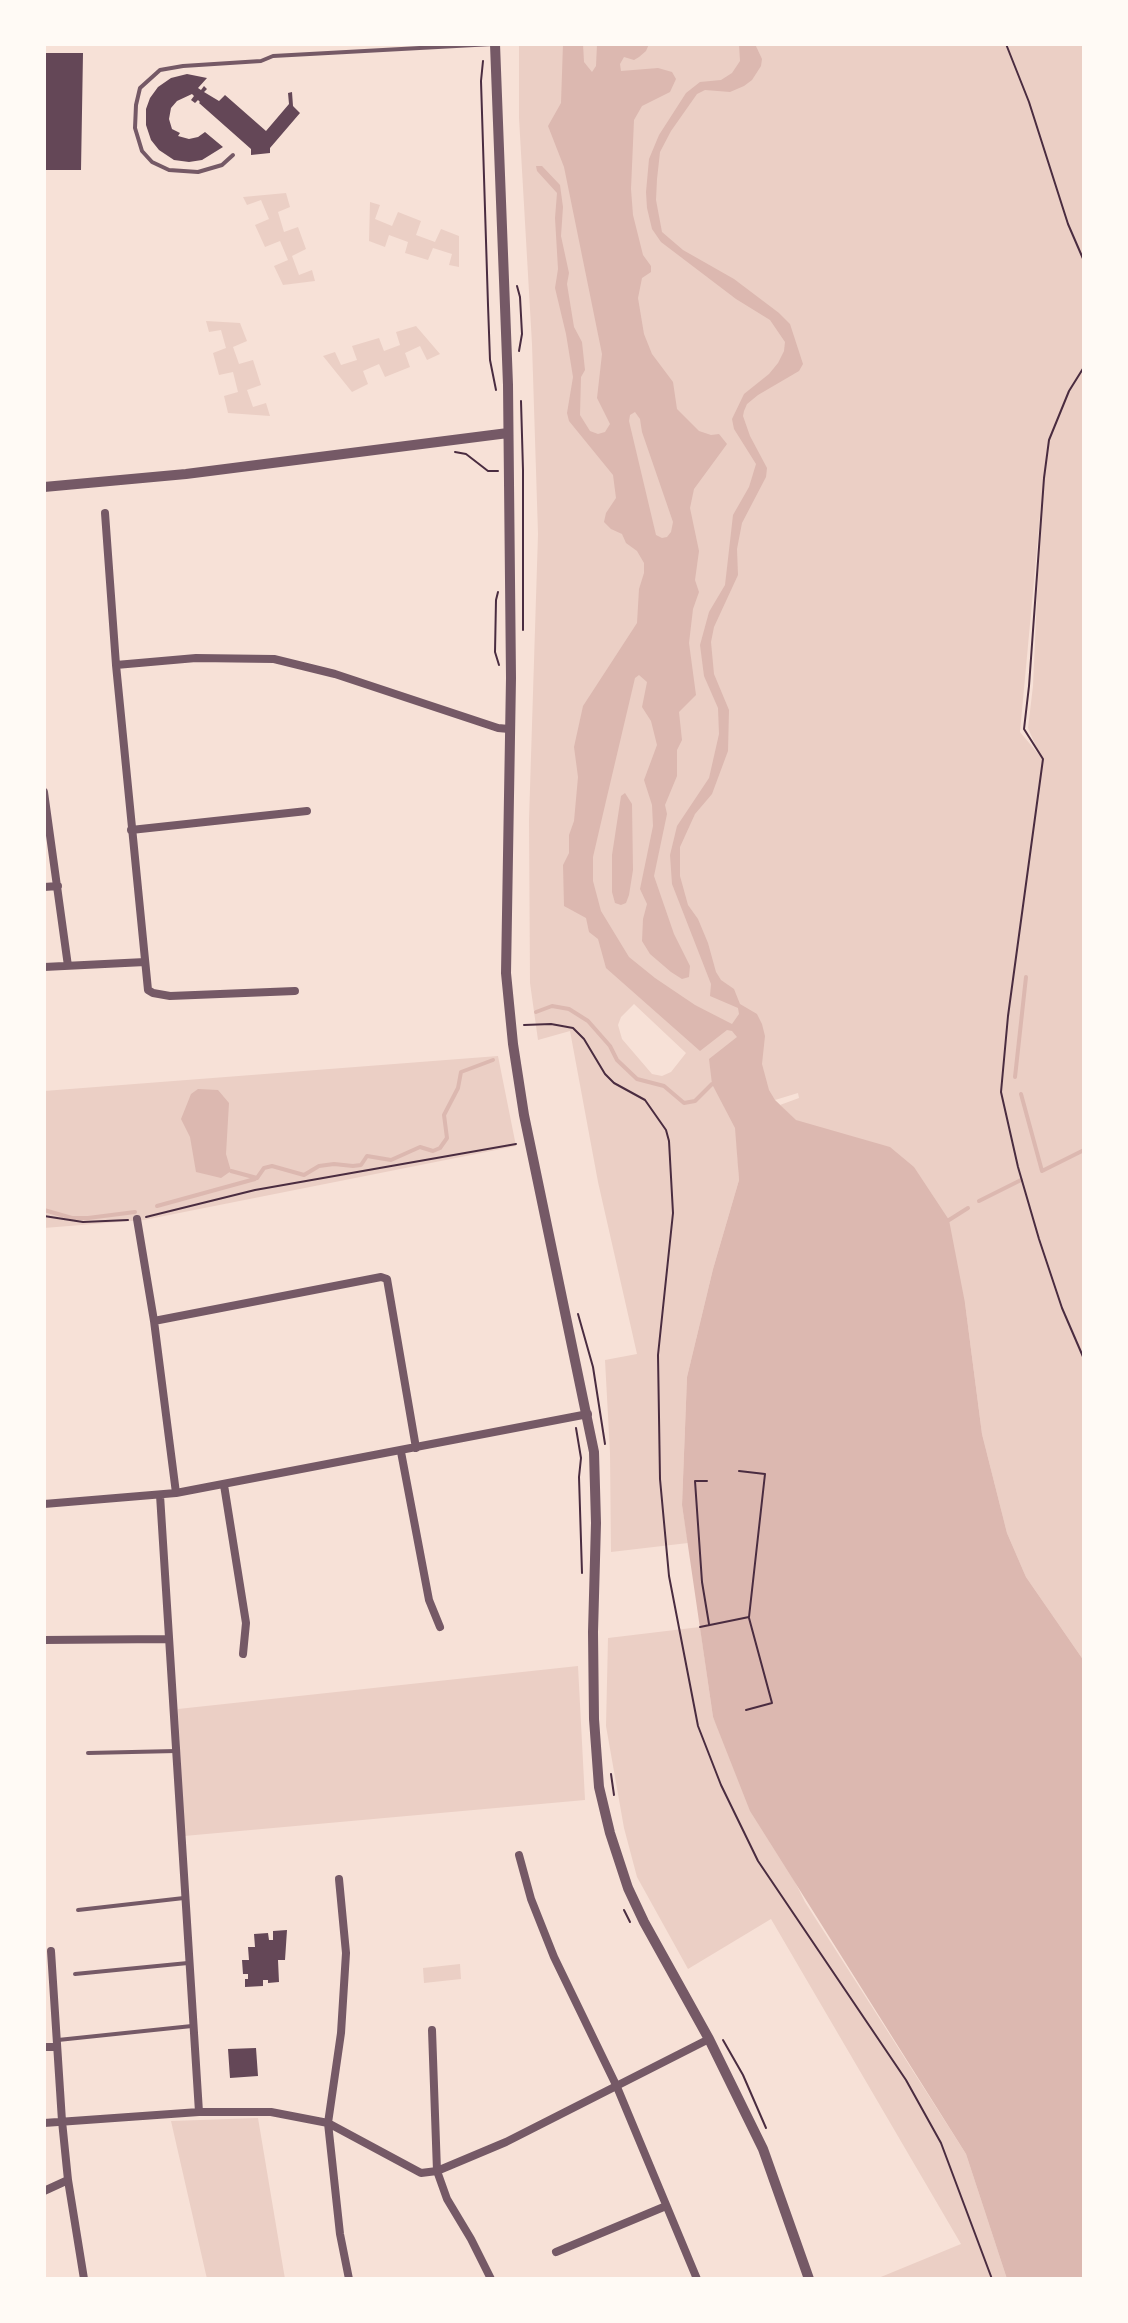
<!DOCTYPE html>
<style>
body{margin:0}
#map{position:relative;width:1128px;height:2323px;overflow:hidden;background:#f7e1d7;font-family:"Open Sans",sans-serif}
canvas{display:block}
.frame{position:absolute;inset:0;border:46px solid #fffaf5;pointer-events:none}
</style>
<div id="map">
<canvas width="1128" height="2323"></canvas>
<div class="frame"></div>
</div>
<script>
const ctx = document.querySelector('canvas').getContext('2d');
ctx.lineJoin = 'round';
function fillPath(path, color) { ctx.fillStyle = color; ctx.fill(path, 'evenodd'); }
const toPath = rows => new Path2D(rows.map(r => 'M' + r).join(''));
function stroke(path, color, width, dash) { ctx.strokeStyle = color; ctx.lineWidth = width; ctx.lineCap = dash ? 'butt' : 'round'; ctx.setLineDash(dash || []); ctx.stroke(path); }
fillPath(toPath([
 [519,44,1084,44,1084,1661,1026,1577,1007,1533,982,1434,965,1303,815,1128,795,1120,780,1105,799,1098,798,1093,775,1100,736,1128,739,1180,713,1269,687,1377,682,1505,688,1543,611,1552,610,1453,605,1360,637,1354,598,1182,570,1031,538,1040,530,983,529,820,538,534,532,344,519,118],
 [1041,505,1033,686,1028,728,1040,756,1020,732],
 [634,1004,686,1053,671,1072,662,1076,652,1074,622,1039,618,1025,621,1017],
 [286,193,290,207,278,212,284,232,298,227,306,249,292,256,299,275,312,270,315,281,283,285,274,266,288,260,280,241,265,247,255,225,269,219,261,200,247,205,243,197],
 [370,202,380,205,375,219,392,226,398,212,421,221,416,235,435,242,441,229,459,236,459,267,449,265,452,254,433,248,428,260,405,253,408,242,389,235,385,247,369,241],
 [206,321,240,323,247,341,233,347,239,364,253,360,261,385,247,390,253,407,266,403,270,416,228,413,224,396,238,392,233,372,219,375,213,353,226,348,221,330,209,332],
 [416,326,440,354,427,360,420,346,405,353,410,367,385,377,379,364,363,371,368,384,352,392,323,356,335,352,341,365,357,360,352,346,379,338,384,351,400,345,396,332],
 [498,1056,516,1146,144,1220,44,1228,44,1091],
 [700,1627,713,1717,805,1902,966,2154,1007,2279,876,2279,961,2244,771,1919,688,1969,637,1877,624,1828,606,1726,608,1638],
 [578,1666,585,1800,184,1836,178,1709],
 [460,1964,461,1979,424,1983,423,1968],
 [258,2118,285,2279,207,2279,171,2121]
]), '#ebcfc5');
fillPath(toPath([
 [563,44,583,44,584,62,592,72,596,66,597,44,649,44,646,51,639,57,634,60,624,57,620,64,621,71,658,68,672,72,676,79,670,92,642,106,634,120,631,189,633,215,643,255,651,266,651,272,642,278,638,298,644,334,652,354,673,382,677,409,699,431,711,435,719,434,727,444,694,489,690,508,699,551,695,580,699,592,693,609,689,643,696,695,679,712,682,740,677,750,677,776,665,805,667,814,654,876,674,934,690,966,689,977,682,979,671,972,650,954,642,941,643,919,647,904,640,889,653,826,652,805,644,780,657,745,651,721,642,707,647,682,639,675,635,678,606,801,593,857,593,881,601,911,629,957,655,978,695,1005,732,1024,739,1014,738,1008,710,996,711,984,672,884,670,855,677,826,709,778,719,734,718,708,704,676,700,645,709,612,725,585,733,515,749,487,756,464,734,429,732,419,744,394,769,374,778,363,784,351,785,342,770,320,736,299,661,242,652,229,647,208,646,192,649,159,659,135,686,93,700,82,721,80,732,73,740,61,739,44,755,44,762,59,761,66,752,80,744,86,730,92,705,90,697,94,671,131,660,152,657,179,656,200,662,232,683,250,734,279,779,313,790,324,803,364,799,371,758,395,747,404,744,411,743,416,750,436,767,468,766,477,742,523,737,549,738,575,714,627,711,642,714,674,729,710,728,751,712,794,695,814,680,847,680,876,688,905,698,919,708,943,716,972,721,980,734,989,740,1004,757,1014,762,1024,765,1036,762,1064,769,1090,775,1100,796,1120,890,1147,914,1167,949,1220,965,1303,982,1434,1007,1533,1026,1577,1084,1661,1084,2279,1007,2279,966,2154,750,1811,713,1717,682,1505,687,1377,713,1269,739,1180,735,1128,712,1084,709,1059,737,1037,732,1031,727,1030,700,1051,606,968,598,939,589,932,586,918,564,906,563,865,569,853,569,835,574,821,578,777,574,747,583,706,637,623,639,589,644,573,644,563,637,551,626,543,622,534,611,529,604,522,606,513,616,498,613,475,569,421,567,413,573,377,566,334,555,288,558,269,555,218,557,193,537,171,536,166,542,166,560,185,563,207,561,236,569,273,567,284,574,327,582,342,585,370,581,377,580,415,590,431,598,434,605,432,610,424,597,398,602,354,564,167,548,126,561,103],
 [635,412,640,419,642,432,673,522,671,532,667,537,662,538,656,535,629,421,630,415],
 [625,793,632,804,633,870,629,895,626,903,621,905,615,903,612,892,612,855,621,796],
 [198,1089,218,1090,229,1103,226,1154,231,1171,221,1178,196,1172,190,1137,181,1119,191,1094]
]), '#dcb8b0');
stroke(toPath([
 [536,1012,552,1006,569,1009,588,1021,610,1046,617,1060,637,1079,664,1086,684,1103,695,1101,712,1084],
 [1015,1077,1026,977],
 [1021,1094,1042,1171,1084,1150],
 [231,1171,257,1178,264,1168,272,1166,304,1175,319,1166,334,1164,353,1166,361,1165,367,1156,391,1160,420,1147,433,1151,440,1148,447,1138,444,1115,458,1088,461,1072,493,1060],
 [979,1201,1021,1180],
 [157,1206,255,1179],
 [44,1210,72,1218,88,1218,135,1212],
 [949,1220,968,1208]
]), '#dcb8b0', 4);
fillPath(toPath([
 [44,53,83,53,81,170,44,170],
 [187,74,207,78,198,88,201,90,204,86,207,89,204,92,219,101,225,95,266,131,289,104,288,93,292,92,293,106,300,113,270,148,270,153,251,155,251,149,199,103,200,102,198,100,195,103,191,100,194,96,192,94,177,101,171,108,169,119,172,129,180,133,178,136,189,139,198,137,205,132,223,147,202,160,189,162,174,160,159,150,151,140,146,125,146,109,150,98,158,87,171,78],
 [287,1930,285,1960,278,1960,279,1982,268,1983,268,1980,263,1980,263,1986,245,1987,245,1979,248,1979,248,1974,243,1974,242,1960,249,1960,248,1947,255,1947,254,1934,268,1933,269,1940,273,1940,273,1931],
 [256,2048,258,2076,230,2078,228,2049]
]), '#644757');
stroke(toPath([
 [1006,44,1029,102,1068,224,1084,261],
 [483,61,481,81,488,305,490,360,496,390],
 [517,286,520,297,522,334,519,351],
 [1084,367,1069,391,1049,440,1044,478,1029,686,1024,729,1043,759,1008,1016,1001,1092,1018,1167,1039,1239,1062,1308,1084,1359],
 [521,401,523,470,523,630],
 [455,452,466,454,488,471,498,471],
 [498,592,496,600,495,652,499,665],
 [524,1025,551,1024,573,1028,584,1039,605,1074,614,1083,645,1100,666,1130,669,1141,673,1213,658,1355,660,1479,669,1576,698,1726,721,1785,758,1861,906,2080,941,2143,992,2279],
 [44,1216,83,1222,128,1220],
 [146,1217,255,1190,516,1144],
 [578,1314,593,1367,605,1444],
 [576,1428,581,1458,579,1477,582,1573],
 [707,1481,695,1481,702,1582,709,1624],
 [700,1627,749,1617,765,1474,739,1471],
 [746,1710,772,1703,749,1618],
 [611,1774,614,1795],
 [624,1910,630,1922],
 [723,2040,743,2075,766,2128]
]), '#4a2c40', 2);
stroke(toPath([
 [233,155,222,165,198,172,169,170,152,162,142,151,135,128,136,105,140,88,160,70,183,66,261,61,273,56,493,44],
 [88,1753,176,1751],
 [78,1910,184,1898],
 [75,1974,188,1963],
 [58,2040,192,2026]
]), '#755966', 4);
stroke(toPath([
 [105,513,116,665,148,990,153,993,170,996,295,991],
 [116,665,196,658,274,659,335,674,498,728,509,729],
 [44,792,68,966],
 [131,830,307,811],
 [44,887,58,886],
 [44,967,145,962],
 [137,1219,154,1321,176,1493],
 [154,1321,381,1277,387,1279,416,1448],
 [401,1452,429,1600,440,1627],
 [224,1485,246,1623,243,1654],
 [160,1495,199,2112],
 [44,1504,176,1493,588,1414],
 [44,1640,169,1639],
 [519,1855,531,1899,554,1957,617,2087,697,2279],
 [339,1879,346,1953,341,2033,328,2123,340,2234,349,2279],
 [51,1951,62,2121,68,2180,84,2279],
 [432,2030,437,2171,447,2199,471,2239,491,2279],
 [44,2047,57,2047],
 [44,2123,199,2112,271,2112,328,2123,421,2173,437,2171,506,2142,709,2039],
 [44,2191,68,2180],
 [556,2252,666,2206]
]), '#755966', 8);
stroke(toPath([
 [495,44,508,385,511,678,506,973,513,1044,524,1115,594,1452,596,1523,593,1632,594,1719,599,1787,610,1833,628,1888,644,1922,709,2039,763,2149,809,2279],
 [44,487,186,474,508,433]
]), '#755966', 10);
</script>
